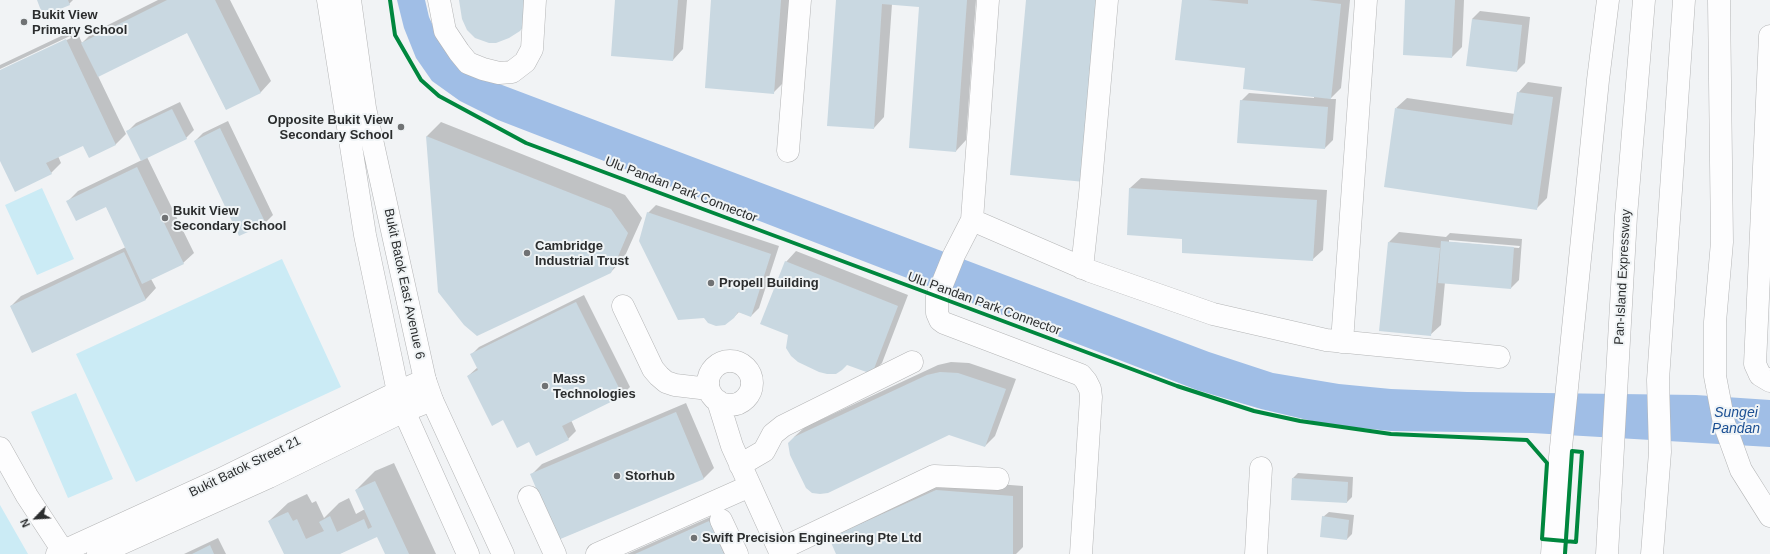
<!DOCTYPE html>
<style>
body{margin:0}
#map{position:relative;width:1770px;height:554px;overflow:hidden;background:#f1f3f5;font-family:Helvetica,sans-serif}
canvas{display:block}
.north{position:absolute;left:16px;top:498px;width:40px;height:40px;-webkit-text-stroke:3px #f0f4f6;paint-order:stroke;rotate:245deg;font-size:11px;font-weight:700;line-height:16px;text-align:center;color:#2b2d2e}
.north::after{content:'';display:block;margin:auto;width:14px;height:18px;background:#2b2d2e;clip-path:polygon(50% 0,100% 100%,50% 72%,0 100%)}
</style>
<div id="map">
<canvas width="1770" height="554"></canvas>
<div class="north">N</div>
</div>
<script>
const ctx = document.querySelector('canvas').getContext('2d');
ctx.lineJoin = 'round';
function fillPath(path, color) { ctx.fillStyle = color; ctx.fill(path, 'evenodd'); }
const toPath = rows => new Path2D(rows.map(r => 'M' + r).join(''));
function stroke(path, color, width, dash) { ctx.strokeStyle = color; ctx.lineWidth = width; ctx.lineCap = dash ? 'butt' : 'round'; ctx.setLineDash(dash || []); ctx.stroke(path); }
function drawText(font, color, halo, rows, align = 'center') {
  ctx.font = font + ' Helvetica,sans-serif'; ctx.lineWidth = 4; ctx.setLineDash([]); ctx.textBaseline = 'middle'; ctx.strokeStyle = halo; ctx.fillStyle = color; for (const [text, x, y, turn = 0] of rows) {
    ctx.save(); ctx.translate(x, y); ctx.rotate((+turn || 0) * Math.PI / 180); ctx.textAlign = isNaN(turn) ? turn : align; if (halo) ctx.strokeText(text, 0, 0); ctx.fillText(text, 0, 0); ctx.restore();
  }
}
fillPath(toPath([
 [42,188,74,259,37,275,5,205],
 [282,259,341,387,136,482,76,354],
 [76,393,113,479,68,498,31,412],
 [0,505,28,554,0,554]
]), '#cbebf5');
fillPath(toPath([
 [397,0,425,0,429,17,439,39,473,74,1209,352,1273,373,1339,384,1391,389,1467,392,1696,395,1770,400,1770,447,1532,433,1391,431,1329,425,1261,409,1197,390,498,120,460,101,432,81,416,58,404,28]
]), '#a0bee6');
fillPath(toPath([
 [38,0,73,0,69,4],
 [158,0,230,0,271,81,261,92,226,109,188,32,98,76,126,134,115,145,84,144,58,156,61,163,51,173,0,158,0,71,71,38,70,36,0,69,0,65,76,29,82,43,92,33],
 [616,0,687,0,683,49,673,60],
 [712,0,790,0,784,82,774,92],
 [837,0,976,0,966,140,956,151,920,6,892,4,884,117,874,128],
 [1183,0,1350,0,1341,88,1330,99,1336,99,1333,140,1325,148,1241,101,1249,93,1314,98,1314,96,1246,67],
 [1406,0,1464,0,1462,47,1452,57],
 [1480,11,1530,17,1525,63,1517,71,1472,19],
 [1528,82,1562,87,1547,198,1536,209,1396,108,1407,98,1515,114,1518,93],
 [180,102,194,130,186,138,147,157,194,253,183,263,151,279,156,288,146,299,33,352,11,306,21,296,126,247,106,206,68,201,78,191,142,160,128,131,136,123],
 [228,121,273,215,265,223,195,141,203,133],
 [441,122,625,195,642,218,624,258,610,273,439,291,427,136],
 [1141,178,1327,190,1323,250,1312,260,1183,238,1130,188],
 [656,205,779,246,759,308,751,316,739,312,733,318,648,213],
 [1399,232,1446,237,1450,233,1522,239,1519,280,1511,288,1445,282,1441,325,1430,335,1389,242],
 [1449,240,1520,246,1519,248,1449,242],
 [796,251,908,295,882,363,872,373,789,335,786,262],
 [584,295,630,387,622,395,571,420,576,431,568,439,529,441,503,419,468,376,478,367,471,355,479,347],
 [951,362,969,363,1016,379,995,436,985,446,949,434,794,437,805,427,938,365],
 [686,403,714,468,704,478,559,539,532,474,542,464],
 [394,463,436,554,386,554,378,535,339,554,285,554,269,521,288,503,307,494,312,503,316,501,324,518,339,503,349,498,356,514,365,509,356,490,375,471],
 [1298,473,1353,477,1352,497,1347,502,1293,478],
 [947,480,1023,486,1023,547,1016,554,837,554,830,538,841,528],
 [1329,512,1354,515,1352,534,1347,539,1323,517],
 [717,514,735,554,627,554],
 [218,538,226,554,184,554]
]), '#0003');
fillPath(toPath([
 [37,0,68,0,70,5,43,16],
 [167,0,215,0,261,93,226,110,187,33,98,77,81,43],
 [459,0,531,0,524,26,520,31,509,38,496,43,489,43,475,38,467,30,462,19],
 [615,0,678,0,673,61,611,56],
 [711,0,781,0,774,94,705,88],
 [836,0,967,0,956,152,909,148,919,7,882,4,874,129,827,126],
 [1026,0,1102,0,1085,182,1010,175],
 [1182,0,1208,0,1248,4,1248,0,1309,0,1341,4,1331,99,1243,89,1245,68,1175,60],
 [1405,0,1455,0,1452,58,1403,55],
 [1472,19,1522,25,1517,72,1466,66],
 [66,39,116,145,89,158,83,146,46,163,52,174,15,192,0,161,0,70],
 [1517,92,1553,97,1537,210,1384,187,1395,108,1512,125],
 [1240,100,1328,107,1325,149,1237,143],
 [172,109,187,139,141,161,126,131],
 [220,128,266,224,239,236,194,141],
 [426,136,611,209,628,233,611,273,477,336,464,325,438,292],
 [137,167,184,264,142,284,106,207,76,221,66,201],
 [1129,188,1317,200,1313,261,1182,253,1182,239,1127,235],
 [647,212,771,254,751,317,738,312,734,318,725,325,716,326,708,323,704,318,678,320,639,241],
 [1441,241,1514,247,1511,289,1438,283],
 [1388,242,1440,248,1431,336,1379,331],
 [124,252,146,300,32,353,10,306],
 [785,261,898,306,872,374,847,365,842,370,836,374,827,374,819,372,798,362,791,356,786,348,788,335,760,324],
 [576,302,623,396,562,426,569,440,536,456,529,442,517,448,503,420,492,426,467,376,478,370,470,354],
 [940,372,958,373,1006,389,985,447,949,435,828,493,820,494,812,493,806,488,790,455,788,443,794,437,927,375],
 [676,412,704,479,558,540,530,474],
 [1292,478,1348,482,1347,503,1291,500],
 [375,481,409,554,385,554,377,537,340,554,284,554,268,521,288,512,293,521,297,519,306,539,324,531,319,522,330,516,337,532,364,519,368,529,372,527,355,490],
 [936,490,1013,496,1013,554,836,554,829,538],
 [1322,516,1349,520,1347,540,1320,537],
 [709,521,724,554,635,554],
 [210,545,214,554,192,554]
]), '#c9d8e1');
const minor = toPath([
 [439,0,445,31,459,52,468,63,483,69,499,73,512,72,525,62,532,49,535,0],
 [988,0,972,220,954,255,937,297,937,313,940,320,944,323,1081,375,1086,381,1090,389,1091,397,1081,554],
 [1770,36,1755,364,1760,375,1770,381],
 [788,151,800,0],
 [972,220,1090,271,1213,314,1326,340,1499,357],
 [1082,268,1090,194,1107,0],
 [623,306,653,369,659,376,666,382,675,385,709,389],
 [1342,342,1366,0],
 '708 383a22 22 0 1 1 44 0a22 22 0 1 1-44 0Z',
 [718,401,732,446,781,554],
 [0,448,27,496,65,554],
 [740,465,764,451,773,434,783,426,912,362],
 [529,497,555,554],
 [721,520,737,554],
 [779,550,934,476,998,479],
 [57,554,219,480,398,392,425,380],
 [98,554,269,477,404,411,432,400],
 [597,554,750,486],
 [1256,554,1261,468]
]);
const major = toPath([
 [328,0,365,235,398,392,404,411,468,554],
 [350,0,365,108,425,380,432,400,503,554]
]);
const highway = toPath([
 [1719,0,1722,242,1715,322,1715,376,1724,423,1741,470,1770,516],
 [1552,554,1557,487,1598,80,1608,0],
 [1607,554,1626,216,1644,0],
 [1652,554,1660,452,1658,380,1684,0]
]);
stroke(minor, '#b4b5b6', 23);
stroke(major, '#b4b5b6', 23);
stroke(highway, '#b4b5b6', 23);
stroke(minor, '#fdfdfe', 22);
stroke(major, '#fdfdfe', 22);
stroke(highway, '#fdfdfe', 22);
stroke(toPath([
 [390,0,395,35,421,80,439,96,526,143,1177,386,1254,411,1300,421,1391,434,1527,440,1547,463,1542,539,1576,542,1582,452,1572,451,1565,554]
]), '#00873e', 4);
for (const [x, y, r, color] of [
 [24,22,4,"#707274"],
 [401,127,4,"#707274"],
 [165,218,4,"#707274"],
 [527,253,4,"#707274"],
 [711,283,4,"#707274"],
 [545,386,4,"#707274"],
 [617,476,4,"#707274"],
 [694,538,4,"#707274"]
]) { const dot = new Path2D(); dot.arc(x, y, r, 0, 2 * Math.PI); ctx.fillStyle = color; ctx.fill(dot); stroke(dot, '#f0f4f6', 1.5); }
drawText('bold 13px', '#2b2d2e', '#f0f4f6', [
 ["Bukit View",32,15],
 ["Primary School",32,30],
 ["Opposite Bukit View",393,120,"right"],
 ["Secondary School",393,135,"right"],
 ["Bukit View",173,211],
 ["Secondary School",173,226],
 ["Cambridge",535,246],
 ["Industrial Trust",535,261],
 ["Propell Building",719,283],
 ["Mass",553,379],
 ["Technologies",553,394],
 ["Storhub",625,476],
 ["Swift Precision Engineering Pte Ltd",702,538]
], 'left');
drawText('13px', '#2b2d2e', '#f0f4f6', [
 ["Ulu Pandan Park Connector",681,190,21],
 ["Pan-Island Expressway",1623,277,-87],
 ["Bukit Batok East Avenue 6",404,284,78],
 ["Ulu Pandan Park Connector",984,304,20],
 ["Bukit Batok Street 21",245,467,-26]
]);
drawText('italic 14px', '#1b4f93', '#f0f4f6', [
 ["Sungei",1736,413],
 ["Pandan",1736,429]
]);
</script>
